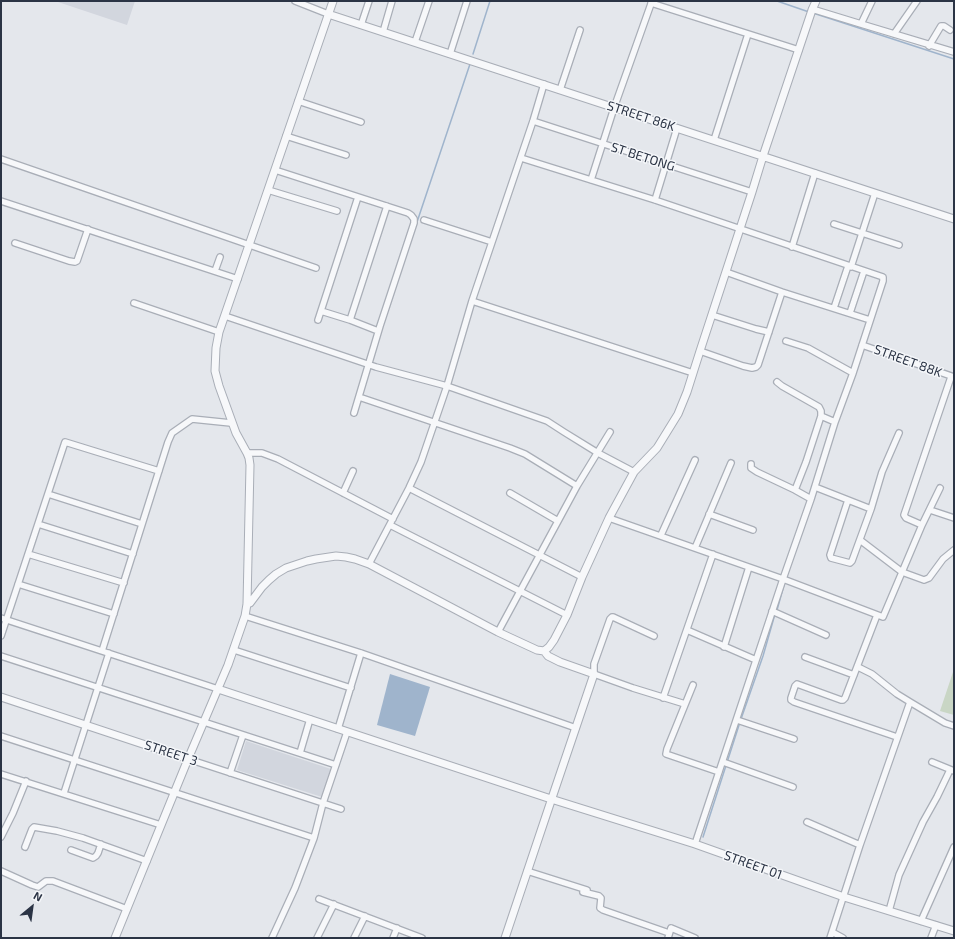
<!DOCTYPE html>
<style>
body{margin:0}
#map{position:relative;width:955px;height:939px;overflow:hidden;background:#e4e7ec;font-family:"Exo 2",sans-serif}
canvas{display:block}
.frame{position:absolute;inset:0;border:2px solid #2b3445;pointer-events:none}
.north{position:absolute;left:12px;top:887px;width:40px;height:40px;-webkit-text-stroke:3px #f4f6f9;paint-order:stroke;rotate:29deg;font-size:11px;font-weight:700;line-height:16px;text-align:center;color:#2b3445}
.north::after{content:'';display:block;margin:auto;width:14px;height:18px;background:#2b3445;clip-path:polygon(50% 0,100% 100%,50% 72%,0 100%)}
</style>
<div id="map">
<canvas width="955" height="939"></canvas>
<div class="frame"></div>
<div class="north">N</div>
</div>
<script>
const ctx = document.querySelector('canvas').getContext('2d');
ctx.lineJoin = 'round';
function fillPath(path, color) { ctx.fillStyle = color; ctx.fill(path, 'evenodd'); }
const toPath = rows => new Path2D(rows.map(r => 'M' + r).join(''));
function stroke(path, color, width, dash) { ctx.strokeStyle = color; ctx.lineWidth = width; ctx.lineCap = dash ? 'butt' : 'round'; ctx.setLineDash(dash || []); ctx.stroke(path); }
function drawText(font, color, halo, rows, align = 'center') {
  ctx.font = font + ' "Exo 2",sans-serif'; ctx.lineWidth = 3; ctx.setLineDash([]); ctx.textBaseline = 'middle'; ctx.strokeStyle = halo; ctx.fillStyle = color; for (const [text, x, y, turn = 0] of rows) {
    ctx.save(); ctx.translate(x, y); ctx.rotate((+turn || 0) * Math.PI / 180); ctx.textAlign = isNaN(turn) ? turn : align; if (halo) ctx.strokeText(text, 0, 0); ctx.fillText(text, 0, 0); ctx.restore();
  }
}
fillPath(toPath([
 [55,1,135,1,127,25],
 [246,741,331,769,322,797,237,770]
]), '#d2d6de');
fillPath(toPath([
 [954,669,954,715,940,711]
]), '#c9d6c5');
fillPath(toPath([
 [390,674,430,687,415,736,377,725]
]), '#9fb4cc');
stroke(toPath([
 [777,1,809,12],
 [813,13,954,59],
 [473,54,490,1],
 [417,222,470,64],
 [777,610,784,585],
 [741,719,763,656,775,614],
 [703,837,740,722]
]), '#9fb4cc', 1.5);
const minor = toPath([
 [295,1,328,14],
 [651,3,799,50],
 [812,9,861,24,954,52],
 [861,24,872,1],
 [361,25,369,1],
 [383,32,392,1],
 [894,34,917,1],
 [415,42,429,1],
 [929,46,941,26,944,26,950,30],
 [450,54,467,1],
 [560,90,580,30],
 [298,101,361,122],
 [533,121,752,192],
 [286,136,346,155],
 [714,140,748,34],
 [521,158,655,200,883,277,883,281,853,373,835,422,811,499,783,579,695,844],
 [1,159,316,268],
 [275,170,408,213,411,215,414,219,414,223,380,326,354,413],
 [591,180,614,108,652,1],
 [268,190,337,211],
 [655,200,677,128],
 [1,201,238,279],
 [424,220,492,242],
 [834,224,899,245],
 [15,243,69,261,75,262,77,261,88,229],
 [792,247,815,173],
 [851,267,875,193],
 [215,271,220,257],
 [726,272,782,292,870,320],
 [472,301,693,373],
 [134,303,219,332],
 [834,308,848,266],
 [321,311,350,320,378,331],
 [850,313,864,271],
 [712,315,756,329,769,332],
 [225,316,376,367,447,386,547,421,564,432,598,453,634,472],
 [318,320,358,197],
 [350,320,387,206],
 [786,341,808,348,853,373],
 [862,345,954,377],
 [700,351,743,366,752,368,756,367,758,365,782,292],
 [777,382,782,386,819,407,821,411,821,416,835,422],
 [359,397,510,448,525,454,577,486],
 [247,453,262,453,278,459,393,519],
 [751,464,751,468,757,472,795,490],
 [815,487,871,509],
 [409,488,582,577],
 [343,493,353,471],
 [510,493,558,521],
 [48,494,142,524],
 [811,499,795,490,806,462,821,416],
 [848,500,830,555,831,558,850,563,852,561,871,509,882,472,899,433],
 [930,510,954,518],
 [709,514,753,530],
 [609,518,783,579,883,617,922,525,940,488],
 [38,524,133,554],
 [390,525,567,615],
 [922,525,906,518,904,515,951,377],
 [661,535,695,460],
 [860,540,902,572,924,580,929,578,943,559,954,550],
 [695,548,731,463],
 [28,554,124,583],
 [369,564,409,488,421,462,447,386,472,301,533,121,544,84],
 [18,584,114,614],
 [772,611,826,635],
 [877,615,845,698,843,700,841,700,797,684,795,686,791,698,791,700,794,702,897,737],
 [245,616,361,653,576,728],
 [1,618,218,689],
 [687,630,756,660],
 [498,632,577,486,610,432],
 [1,636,65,442,159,471],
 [654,636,613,617,612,617,610,619,594,664,594,674,633,688,685,704],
 [724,647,749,567],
 [234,650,351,688],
 [102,651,168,442,172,433,192,419,231,423],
 [1,656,336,765],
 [805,657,854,675],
 [858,667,872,674,897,694,910,702,945,723,954,726],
 [693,685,667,749,666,754,719,772],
 [663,698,713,554],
 [737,720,794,739],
 [338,729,361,653],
 [1,736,314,838],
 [300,753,310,719],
 [188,759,341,809],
 [723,762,793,787],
 [932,762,954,771],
 [230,773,243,735],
 [1,774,161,825],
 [64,793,109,653],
 [807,822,860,845],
 [1,837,13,813,26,781],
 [25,847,32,829,34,827,57,831,83,838,147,861],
 [71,850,93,858,96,856,98,853,101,844],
 [1,871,32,885,38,887,46,881,53,881,127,909],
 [527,871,587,890],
 [583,892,599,896,601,898,600,908,603,910,669,933],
 [319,899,422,938],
 [889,911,899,875,923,822,937,797,950,770],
 [921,921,954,847],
 [832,932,843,938],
 [272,938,295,888,314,838,323,803,347,732],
 [317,938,334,904],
 [354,938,365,916],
 [393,938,397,928],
 [668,938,671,928,695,938],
 [830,938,860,845,910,702],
 [931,938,936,925]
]);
const tertiary = toPath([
 [328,14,954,219],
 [247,604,250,603,262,587,269,580,276,574,286,568,307,561,316,559,336,556,346,557,355,559,369,564,498,632,537,650,544,651,549,647,554,640,567,615,582,577,609,518,634,472,657,448,678,414,687,392,700,351,752,192,763,156,812,10,816,1],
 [218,689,551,799,695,844,844,897,954,931],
 [1,697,188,759],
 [115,938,188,759,228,665,245,616,247,604,250,465,249,458,247,453,236,433,219,386,215,371,216,348,219,332,249,245,333,1],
 [505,938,555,789,594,674,560,662,548,656,544,651]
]);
stroke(minor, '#a9aeb7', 8);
stroke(tertiary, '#a9aeb7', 9);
stroke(minor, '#f7f8fa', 5.5);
stroke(tertiary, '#f7f8fa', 7);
drawText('13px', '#2b3445', '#f4f6f9', [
 ["STREET 86K",641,116,18],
 ["ST BETONG",643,157,18],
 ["STREET 88K",908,361,20],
 ["STREET 3",171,753,18],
 ["STREET 01",753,865,20]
]);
</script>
